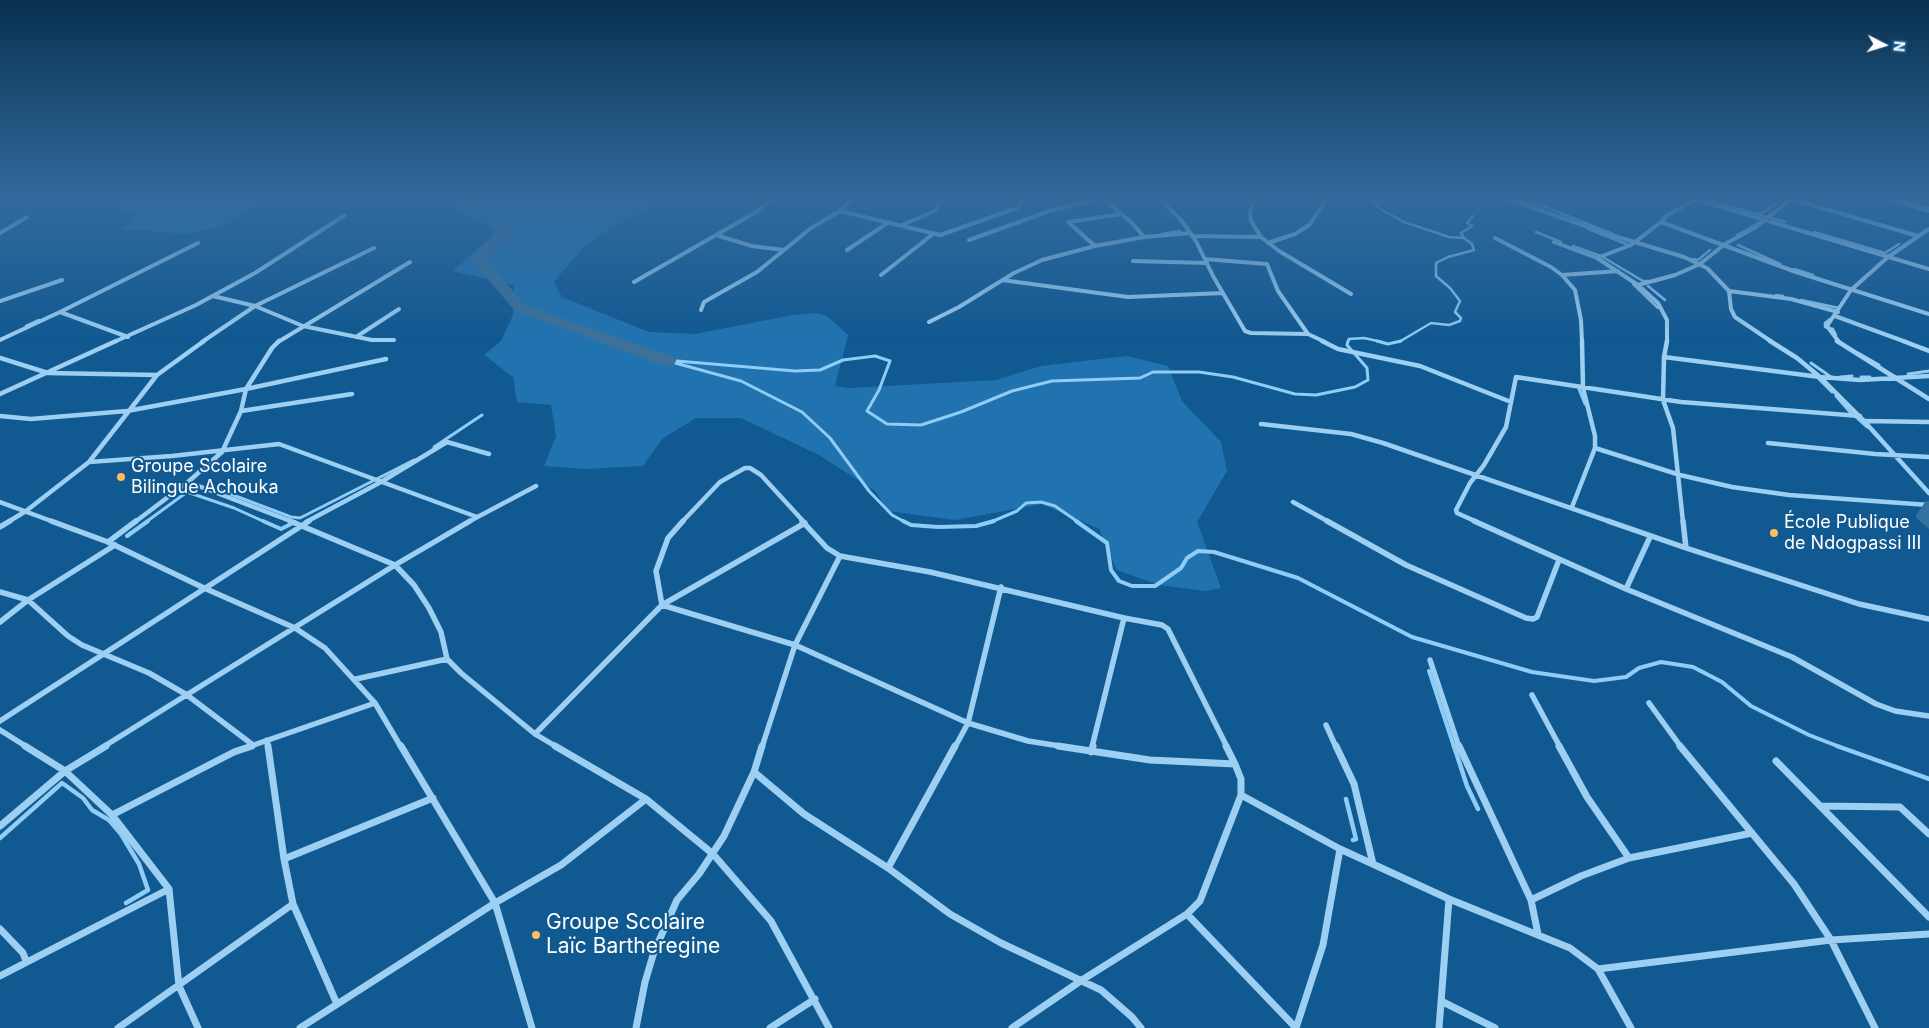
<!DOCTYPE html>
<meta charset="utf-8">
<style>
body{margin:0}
#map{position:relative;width:1929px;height:1028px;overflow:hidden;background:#115991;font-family:Inter,sans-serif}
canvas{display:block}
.north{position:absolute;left:1859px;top:20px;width:50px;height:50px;-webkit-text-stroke:4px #115991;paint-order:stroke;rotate:95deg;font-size:14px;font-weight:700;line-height:20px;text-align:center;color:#fff}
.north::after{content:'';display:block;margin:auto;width:18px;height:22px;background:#fff;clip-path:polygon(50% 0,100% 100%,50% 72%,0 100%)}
</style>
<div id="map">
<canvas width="1929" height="1028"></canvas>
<div class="north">N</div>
</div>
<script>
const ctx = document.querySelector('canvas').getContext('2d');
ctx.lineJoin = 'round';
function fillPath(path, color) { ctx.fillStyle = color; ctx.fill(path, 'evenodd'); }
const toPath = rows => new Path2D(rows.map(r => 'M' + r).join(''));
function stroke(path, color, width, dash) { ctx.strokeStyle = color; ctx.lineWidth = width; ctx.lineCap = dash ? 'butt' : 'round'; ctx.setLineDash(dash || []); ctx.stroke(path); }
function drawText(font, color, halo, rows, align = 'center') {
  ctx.font = font + ' Inter,sans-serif'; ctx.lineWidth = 4; ctx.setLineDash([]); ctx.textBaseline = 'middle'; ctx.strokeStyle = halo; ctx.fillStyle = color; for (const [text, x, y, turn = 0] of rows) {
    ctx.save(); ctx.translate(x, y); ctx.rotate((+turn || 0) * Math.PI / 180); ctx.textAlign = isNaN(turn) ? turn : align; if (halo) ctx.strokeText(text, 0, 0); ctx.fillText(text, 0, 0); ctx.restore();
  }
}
fillPath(toPath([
 [118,198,271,198,264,201,226,225,188,234,123,229,136,214,114,207],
 [446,198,656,198,645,211,610,228,584,246,554,282,562,297,649,332,695,334,793,315,816,313,827,316,848,335,835,386,847,388,996,380,1041,366,1127,356,1168,366,1182,401,1221,442,1227,471,1197,522,1221,588,1205,591,1159,585,1117,570,1099,529,1042,504,955,520,888,511,875,491,819,455,741,418,696,418,662,439,643,466,585,469,544,466,556,436,551,405,517,402,513,377,484,355,501,341,513,315,514,285,453,271,493,235,491,226,457,212]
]), '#2073af');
stroke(toPath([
 [1370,198,1380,209,1404,222,1449,237,1464,238,1472,244,1474,250,1448,257,1436,263,1436,276,1450,288,1460,301,1455,312,1461,318,1460,321,1449,325,1431,323,1399,342],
 [1517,198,1541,205,1613,234],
 [1900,198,1929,208],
 [1709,200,1785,222],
 [1757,214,1764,212,1784,198],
 [1588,229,1629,245],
 [1536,232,1561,242],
 [1814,232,1885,253,1899,244],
 [1162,234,1180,231],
 [1737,235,1762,221],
 [1464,238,1461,233,1472,226,1467,223,1473,216],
 [1738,245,1780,264],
 [1573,246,1601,256,1643,281,1648,281],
 [1692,259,1698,260,1710,250],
 [1794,269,1813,275],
 [1633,284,1658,308],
 [1648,286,1665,300],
 [1776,295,1783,296],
 [1801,300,1839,308],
 [1830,319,1825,323,1825,327,1833,329,1836,335],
 [26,326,39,320],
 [1348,342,1349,339,1364,338,1382,342]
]), '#8fccf6', 2.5);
stroke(toPath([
 [1377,341,1388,344,1401,341],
 [1858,353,1879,365],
 [668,361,741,381,802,412,830,438,869,491,892,515,905,522],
 [677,361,795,371,820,370,843,360,875,356,890,361,879,390,867,411,887,424,921,425,961,412,1012,391,1052,381,1140,378,1153,372,1199,372,1233,377,1295,394,1316,395,1355,387,1368,380,1367,368,1347,345,1348,341],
 [1811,363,1831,377],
 [1908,374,1929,371],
 [1817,377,1832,392],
 [1840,377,1852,376],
 [1861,377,1870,377],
 [1579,389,1585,404],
 [1836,396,1851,413],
 [1856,417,1867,427],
 [434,447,482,415],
 [217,489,291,517,300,518,414,460],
 [146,522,187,492,234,508,265,522],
 [991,522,1017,511,1026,503,1041,502,1055,506,1078,522]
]), '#8fccf6', 3);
stroke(toPath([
 [263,521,281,529,295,522],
 [903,521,911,525,938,527,976,526,994,521],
 [1076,521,1107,543,1111,570,1119,581,1132,586,1155,586,1181,568,1187,558,1198,551,1214,552,1298,578,1412,637,1532,672,1594,681,1626,677,1639,668,1661,662,1693,667,1722,682,1751,706,1809,735,1840,747],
 [127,536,148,521],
 [1429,671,1454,747]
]), '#8fccf6', 4);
stroke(toPath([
 [1454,746,1467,786,1478,809],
 [1837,746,1929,779],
 [1346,799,1356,839,1353,840],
 [0,838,62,783,83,798,92,810,109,820,121,834,139,864,148,890,126,903]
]), '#8fccf6', 4.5);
fillPath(toPath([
 [456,198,473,198,505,217,512,232,487,260,525,305,674,357,676,361,674,365,662,365,515,311,472,260,498,231,492,219,456,198]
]), '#3d719a');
stroke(toPath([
 [1103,198,1133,224,1144,237],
 [1159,198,1181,220,1196,241,1213,276,1245,331,1251,333,1308,334,1325,342],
 [1254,198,1250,213,1251,221,1261,237,1279,251,1351,294],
 [1506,198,1608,234,1684,257,1707,268,1729,291,1731,309,1735,317,1772,342],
 [1698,198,1666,216,1661,222,1796,272,1929,314],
 [1889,198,1929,211],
 [1695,199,1929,269],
 [1791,199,1918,236],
 [840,211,940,235,1017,208,1025,198],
 [1068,222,1122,214],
 [1068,222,1095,246],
 [902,225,937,210,939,205,937,198],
 [0,233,27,217],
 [716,235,752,246,784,250],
 [1193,236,1261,237],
 [1495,238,1551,267,1562,275,1575,290,1581,320,1582,342],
 [969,240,1052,210,1102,198],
 [1554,242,1597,258,1638,285,1658,303,1667,320,1667,342],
 [1268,243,1295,234,1309,225,1324,204,1323,198],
 [847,250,889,222],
 [1597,258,1631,245,1661,222],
 [1205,259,1267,264,1278,291,1308,334],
 [1133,261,1207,263],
 [881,275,933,234],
 [1562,275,1618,271],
 [1002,280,1128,297,1223,293],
 [634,282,758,211,774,198],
 [1638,285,1675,275,1700,264,1725,244,1756,227,1792,198],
 [1729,291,1791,299,1838,312],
 [213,296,255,306,303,326,372,340,394,340],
 [0,301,62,280],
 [701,310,704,302,757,272,811,228,840,211,853,198],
 [60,312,198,243],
 [1835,316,1906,342],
 [929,322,959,307,1014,273,1042,260,1095,246,1144,237,1190,233],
 [356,337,399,309],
 [0,340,60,312,128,337],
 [114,342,196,305,255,273,345,215],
 [202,342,255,306,374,248],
 [278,342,410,262],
 [1839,342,1827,326,1851,290,1888,257,1929,229]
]), '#9dcff2', 4);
stroke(toPath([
 [1322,341,1338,349,1420,366,1511,402],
 [1667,341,1664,357,1663,400,1673,428,1683,522],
 [1770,341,1797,358,1820,377,1864,421,1929,493],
 [1837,341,1929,399],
 [1903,341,1929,351],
 [1664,357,1820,377,1860,380,1929,376],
 [0,358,48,373,157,375],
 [246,389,272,348,279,341],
 [246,389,386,359],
 [0,394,116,341],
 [241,411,352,394],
 [0,416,31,419,127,411,246,389,241,411,222,452,188,482,135,522],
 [1865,421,1929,422],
 [1261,424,1351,434,1383,443,1611,522],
 [1768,443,1875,454,1929,457],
 [1595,448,1680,475,1732,487,1789,495,1929,505],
 [89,462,172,456,279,444,477,517],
 [188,482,293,522],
 [0,502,54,522],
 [1293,502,1329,522],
 [1572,507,1595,448,1595,436,1583,388,1582,341],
 [8,522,26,511,89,462,157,375,204,341],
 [306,522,381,482,447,442,489,454],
 [468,522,536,486],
 [682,522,720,482,745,468,750,468,761,475,804,522],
 [1477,522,1457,513,1456,510,1470,483,1484,465,1506,427,1516,377,1681,402,1860,416]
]), '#9dcff2', 4.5);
stroke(toPath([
 [51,521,108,542,204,588,295,628,325,648,375,703,401,747],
 [290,521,395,565,414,585,429,608,441,632,447,659],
 [683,521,668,538,656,571,662,605,795,645,968,723,1028,741,1066,747],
 [802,521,827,548,840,556,930,572,1124,618,1162,625,1168,629,1227,747],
 [1327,521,1406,565,1526,618,1533,619,1537,617,1559,560],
 [1474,521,1626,589,1792,657,1876,704,1895,711,1929,716],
 [1608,521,1686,548,1683,521],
 [0,527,10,521],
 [108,542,136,521],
 [1686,548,1859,604,1929,619],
 [1626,589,1650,537],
 [0,592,28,600,68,636,82,645,149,673,187,695,253,745],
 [0,622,28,600,115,545],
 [1430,660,1459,747],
 [356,679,447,659,461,673,535,734,557,747],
 [1532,695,1560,747],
 [1649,703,1681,747],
 [0,721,309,521],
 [1326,725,1336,747],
 [0,730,27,747],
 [535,734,662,605,805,523],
 [267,740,268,747],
 [103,747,395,565,470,521],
 [248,747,375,703],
 [762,747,795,645,840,556],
 [955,747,968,723,1001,587],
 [1092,747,1124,618]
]), '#9dcff2', 5.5);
stroke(toPath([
 [25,746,65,771,112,815,169,889,179,986,198,1028],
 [268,746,284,859,293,904,337,1004],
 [401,746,495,903,532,1028],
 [555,746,646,799,713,854,771,921,829,1028],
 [1058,746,1150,760,1235,764],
 [1226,746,1235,764],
 [1336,746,1354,784,1373,864],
 [1459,746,1531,900,1538,934],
 [1559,746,1587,797,1629,858],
 [1680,746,1794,884,1831,940,1875,1028],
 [1091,752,1093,746],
 [1776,761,1929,917],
 [754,772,804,814,888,868,950,914,1001,943,1101,990,1132,1017,1141,1028],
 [1241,795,1340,849,1449,899,1570,948,1598,969,1831,940,1929,934],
 [1820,806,1900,807,1929,834],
 [112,815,234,752,252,746],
 [0,826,65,771,106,746],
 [284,859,433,798],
 [888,868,955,746],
 [1531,900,1581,876,1629,858,1752,833],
 [1187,914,1296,1028],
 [0,929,23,953,26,961],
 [1598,969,1631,1028],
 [0,976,169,889],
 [1443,1002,1495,1028],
 [118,1028,293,904],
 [300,1028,495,903,561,865,646,799],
 [636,1028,645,982,654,952,677,900,699,874,724,836,754,772,762,746],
 [770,1028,815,999],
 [1012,1028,1082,980,1187,914,1200,901,1241,795,1241,779,1235,764],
 [1296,1028,1323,945,1340,849],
 [1439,1028,1449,899]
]), '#9dcff2', 7);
fillPath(toPath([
 [1926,501,1929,501,1929,529,1916,518,1917,516,1916,515]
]), '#3271a0');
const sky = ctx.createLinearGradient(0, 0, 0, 342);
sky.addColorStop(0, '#093150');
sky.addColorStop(0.58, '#326a9d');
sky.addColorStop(1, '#326a9d00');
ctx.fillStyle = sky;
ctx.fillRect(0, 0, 1929, 342);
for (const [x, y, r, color] of [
 [121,477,5,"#ffbc5f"],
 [1774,533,5,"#ffbc5f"],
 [536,935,5,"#ffbc5f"]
]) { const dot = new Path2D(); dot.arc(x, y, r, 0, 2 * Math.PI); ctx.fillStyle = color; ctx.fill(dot); stroke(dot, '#115991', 2); }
drawText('18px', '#fff', '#115991', [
 ["Groupe Scolaire",131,467],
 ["Bilingue Achouka",131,488],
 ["École Publique",1784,523],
 ["de Ndogpassi III",1784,544]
], 'left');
drawText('21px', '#fff', '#115991', [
 ["Groupe Scolaire",546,923],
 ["Laïc Bartheregine",546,947]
], 'left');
</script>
